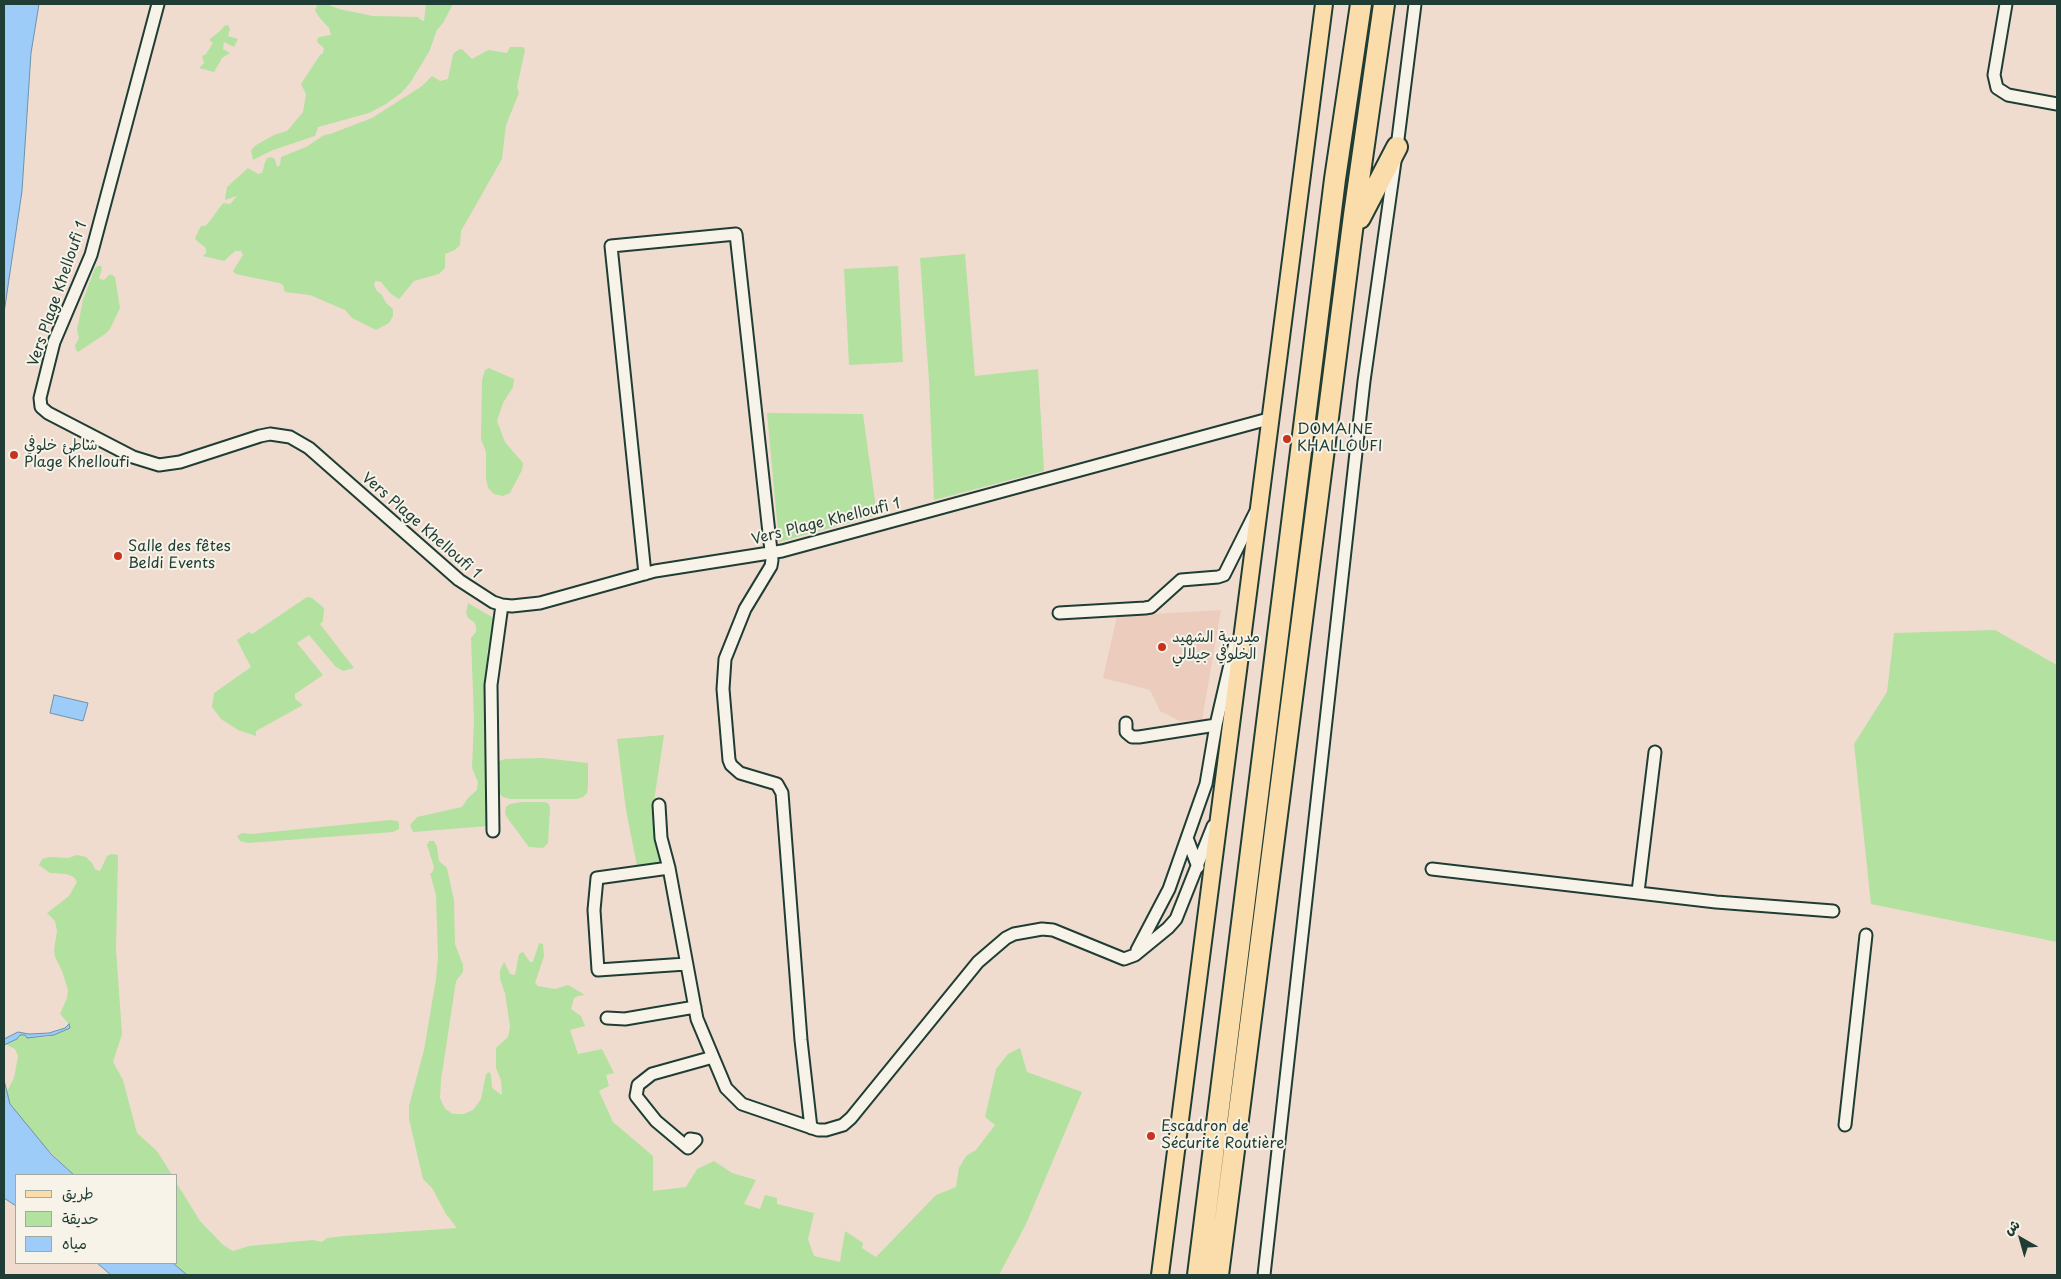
<!DOCTYPE html>
<meta charset="utf-8">
<style>
body{margin:0}
#map{position:relative;width:2061px;height:1279px;overflow:hidden;background:#f0dccf;font-family:"Playpen Sans","Playpen Sans Arabic",sans-serif}
canvas{display:block}
.frame{position:absolute;inset:0;border:5px solid #1f3d34;pointer-events:none}
.legend{position:absolute;left:15px;top:1174px;width:162px;height:90px;box-sizing:border-box;background:#f7f3e8;border:1px solid #a1aaa0;margin:0;padding:6px 9px;list-style:none;font-size:15px;color:#1f3d34}
.legend li{display:flex;align-items:center;gap:10px;height:25px}
.legend b{width:25px;border:1px solid #a1aaa0}
.north{position:absolute;left:1996px;top:1214px;width:50px;height:50px;-webkit-text-stroke:4px #f7f3e8;paint-order:stroke;rotate:322deg;font-size:14px;font-weight:700;line-height:20px;text-align:center;color:#1f3d34}
.north::after{content:'';display:block;margin:auto;width:18px;height:22px;background:#1f3d34;clip-path:polygon(50% 0,100% 100%,50% 72%,0 100%)}
</style>
<div id="map">
<canvas width="2061" height="1279"></canvas>
<div class="frame"></div>
<ul class="legend">
<li><b style="height:6px;background:#fbddab"></b>طريق</li>
<li><b style="height:14px;background:#b2e1a0"></b>حديقة</li>
<li><b style="height:14px;background:#9dccf9"></b>مياه</li>
</ul>
<div class="north">ش</div>
</div>
<script>
const ctx = document.querySelector('canvas').getContext('2d');
ctx.lineJoin = 'round';
function fillPath(path, color) { ctx.fillStyle = color; ctx.fill(path, 'evenodd'); }
const toPath = rows => new Path2D(rows.map(r => 'M' + r).join(''));
function stroke(path, color, width, dash) { ctx.strokeStyle = color; ctx.lineWidth = width; ctx.lineCap = dash ? 'butt' : 'round'; ctx.setLineDash(dash || []); ctx.stroke(path); }
function drawText(font, color, halo, rows, align = 'center') {
  ctx.font = font + ' "Playpen Sans","Playpen Sans Arabic",sans-serif'; ctx.lineWidth = 4; ctx.setLineDash([]); ctx.textBaseline = 'middle'; ctx.strokeStyle = halo; ctx.fillStyle = color; for (const [text, x, y, turn = 0] of rows) {
    ctx.save(); ctx.translate(x, y); ctx.rotate((+turn || 0) * Math.PI / 180); ctx.textAlign = isNaN(turn) ? turn : align; if (halo) ctx.strokeText(text, 0, 0); ctx.fillText(text, 0, 0); ctx.restore();
  }
}
fillPath(toPath([
 [1221,610,1202,720,1180,721,1160,711,1150,690,1103,678,1117,616]
]), '#ebccbd');
fillPath(toPath([
 [318,4,326,4,339,9,373,16,418,17,421,20,424,21,426,4,453,4,443,23,437,30,429,52,410,83,401,93,386,104,369,113,318,127,315,136,273,150,253,160,251,150,256,145,274,135,287,131,303,112,306,94,301,84,320,55,323,53,324,48,318,43,317,40,319,37,331,35,329,28,319,17,315,10],
 [228,25,230,29,228,36,238,39,234,47,224,42,223,49,230,53,222,58,214,72,199,68,204,63,202,56,206,54,213,43,209,40,221,30,224,26],
 [510,47,523,47,525,50,517,87,519,93,506,125,502,159,461,231,460,245,455,250,445,254,445,268,439,274,414,281,399,299,390,293,381,282,375,281,374,285,377,291,382,295,386,303,393,309,393,316,389,323,376,330,352,318,345,310,310,295,285,292,283,285,279,283,236,274,233,271,243,255,241,251,235,251,224,261,203,256,206,253,206,248,197,241,195,238,201,226,205,226,209,222,223,203,230,204,237,196,225,200,227,187,248,168,258,174,262,173,265,162,267,158,271,157,275,159,277,167,280,165,281,157,306,147,324,135,330,134,372,118,422,86,432,76,440,81,448,79,453,54,458,50,462,49,472,59,488,50,507,53],
 [965,254,975,376,1038,369,1044,471,934,500,929,381,920,258],
 [98,266,101,266,102,269,99,278,100,279,104,280,110,274,115,277,120,308,110,329,105,334,78,352,76,350,75,345,79,338,77,330,83,300,95,268],
 [898,266,903,362,849,365,844,269],
 [489,368,514,379,513,387,503,403,497,421,505,442,523,463,522,470,510,493,503,496,494,494,488,488,486,478,486,452,481,439,482,380,485,370],
 [767,413,863,414,877,515,779,542],
 [307,597,312,598,324,608,323,621,320,624,354,668,343,671,336,667,309,635,297,643,323,675,295,694,295,699,303,705,256,731,256,736,238,730,221,719,212,707,214,693,251,667,237,640,249,632,252,634],
 [468,603,492,617,494,621,487,653,488,826,413,832,410,825,417,817,462,807,468,798,477,790,478,782,472,768,474,720,471,638,476,632,476,626,474,622,468,618,466,613],
 [1995,630,2057,665,2057,942,1871,904,1854,744,1887,692,1894,633],
 [664,735,654,801,663,862,637,866,626,810,617,739],
 [543,758,588,763,588,786,587,793,583,797,577,799,510,799,503,797,498,792,496,762,505,759],
 [522,802,544,802,548,803,550,807,548,843,543,848,529,847,508,819,505,813,506,807,510,804],
 [390,820,398,821,399,824,399,829,393,832,248,843,240,841,237,836,242,833,251,834],
 [429,841,434,841,437,847,439,861,447,868,454,900,455,944,463,965,463,972,456,981,441,1080,440,1098,445,1109,453,1114,464,1114,473,1110,481,1099,486,1074,489,1072,491,1075,492,1088,502,1095,501,1080,496,1068,496,1048,508,1037,510,1027,505,993,500,979,500,970,504,962,510,974,515,975,519,954,523,952,530,962,533,962,539,943,543,944,544,956,535,983,538,986,555,989,568,985,585,995,578,996,574,998,571,1009,581,1016,585,1026,570,1030,578,1054,602,1049,614,1073,606,1075,609,1086,599,1091,613,1122,653,1156,653,1191,686,1187,697,1169,714,1161,732,1173,756,1180,744,1204,760,1209,765,1195,777,1198,777,1204,814,1213,808,1239,814,1256,840,1262,845,1231,863,1243,862,1248,876,1257,936,1195,956,1187,959,1168,966,1156,976,1150,995,1125,985,1117,996,1069,1008,1054,1020,1048,1027,1072,1082,1092,1026,1224,999,1275,187,1275,173,1263,176,1263,176,1182,200,1221,223,1245,233,1251,249,1246,313,1240,322,1242,327,1238,344,1236,457,1228,446,1214,432,1188,423,1179,409,1119,409,1106,424,1050,436,979,438,957,436,895,430,873,432,873,434,867,427,845],
 [111,854,118,855,116,949,122,1034,113,1062,123,1080,137,1133,157,1151,172,1175,74,1175,41,1143,10,1104,6,1093,14,1078,18,1056,15,1049,5,1044,17,1039,20,1035,25,1035,27,1038,48,1037,69,1028,69,1024,60,1014,67,998,68,990,62,971,55,957,54,950,57,931,55,921,47,913,69,896,77,882,74,877,66,874,50,873,39,865,42,859,49,857,68,858,77,855,86,857,92,863,95,869,100,871,107,856]
]), '#b2e1a0');
const water = toPath([
 [4,4,39,4,31,53,22,191,4,313,4,4],
 [54,695,88,703,83,721,50,713,54,695],
 [69,1024,70,1028,54,1035,27,1038,25,1035,20,1035,17,1039,4,1045,4,1039,18,1032,29,1034,49,1033,65,1028,69,1024],
 [4,1080,10,1104,51,1154,74,1175,16,1175,16,1206,4,1198,4,1080],
 [97,1263,173,1263,187,1275,111,1275,97,1263]
]);
fillPath(water, '#9dccf9');
stroke(water, '#6b93aa', 1);
const minor = toPath([
 [158,4,91,255,54,342,40,398,41,407,48,413,133,457,159,465,180,462,260,436,270,434,290,437,309,448,459,580,493,602,502,605,512,606,540,603,655,571,782,551,1272,418],
 [2006,4,1994,75,1997,88,2008,95,2057,104],
 [645,574,611,246,736,234,772,560,771,566,745,609,725,659,723,689,729,760,731,765,740,773,777,784,782,793,801,1040,811,1128],
 [1059,613,1145,608,1151,607,1181,580,1218,577,1224,575,1255,513],
 [1126,723,1126,732,1132,737,1139,737,1216,725],
 [659,805,661,838,669,868,597,878,594,910,598,970,686,964],
 [493,831,491,685,502,605],
 [1187,838,1198,867],
 [669,868,697,1019,726,1088,742,1104,818,1130,826,1130,843,1125,851,1118,978,962,1006,938,1014,934,1042,929,1053,930,1124,959,1135,955,1168,928,1176,919,1213,826],
 [1432,869,1716,902,1833,911],
 [1638,892,1655,752],
 [1137,950,1169,889,1206,784,1216,725,1235,643],
 [607,1018,625,1019,695,1007],
 [1845,1125,1866,935],
 [690,1139,696,1140,688,1148,656,1121,636,1096,638,1085,652,1074,713,1057],
 [1264,1275,1364,381,1397,147,1415,4]
]);
const primary = toPath([
 [1160,1275,1324,4]
]);
const motorway = toPath([
 [1360,218,1397,147],
 [1198,1275,1335,179,1361,4],
 [1218,1275,1354,215,1384,4]
]);
stroke(minor, '#1f3d34', 15);
stroke(primary, '#1f3d34', 20);
stroke(motorway, '#1f3d34', 24);
stroke(minor, '#f7f3e8', 11);
stroke(primary, '#fbddab', 16);
stroke(motorway, '#fbddab', 20);
for (const [x, y, r, color] of [
 [1287,439,5,"#c8321e"],
 [14,455,5,"#c8321e"],
 [118,556,5,"#c8321e"],
 [1162,647,5,"#c8321e"],
 [1151,1136,5,"#c8321e"]
]) { const dot = new Path2D(); dot.arc(x, y, r, 0, 2 * Math.PI); ctx.fillStyle = color; ctx.fill(dot); stroke(dot, '#f7f3e8', 2); }
drawText('15px', '#1f3d34', '#f7f3e8', [
 ["Vers Plage Khelloufi 1",58,294,-71],
 ["Vers Plage Khelloufi 1",826,522,-14],
 ["Vers Plage Khelloufi 1",421,526,41]
]);
drawText('15px', '#1f3d34', '#f7f3e8', [
 ["DOMAINE",1297,430],
 ["KHALLOUFI",1297,447],
 ["شاطئ خلوفي",24,446],
 ["Plage Khelloufi",24,463],
 ["Salle des fêtes",128,547],
 ["Beldi Events",128,564],
 ["مدرسة الشهيد",1172,638],
 ["الخلوفي جيلالي",1172,655],
 ["Escadron de",1161,1127],
 ["Sécurité Routière",1161,1144]
], 'left');
</script>
